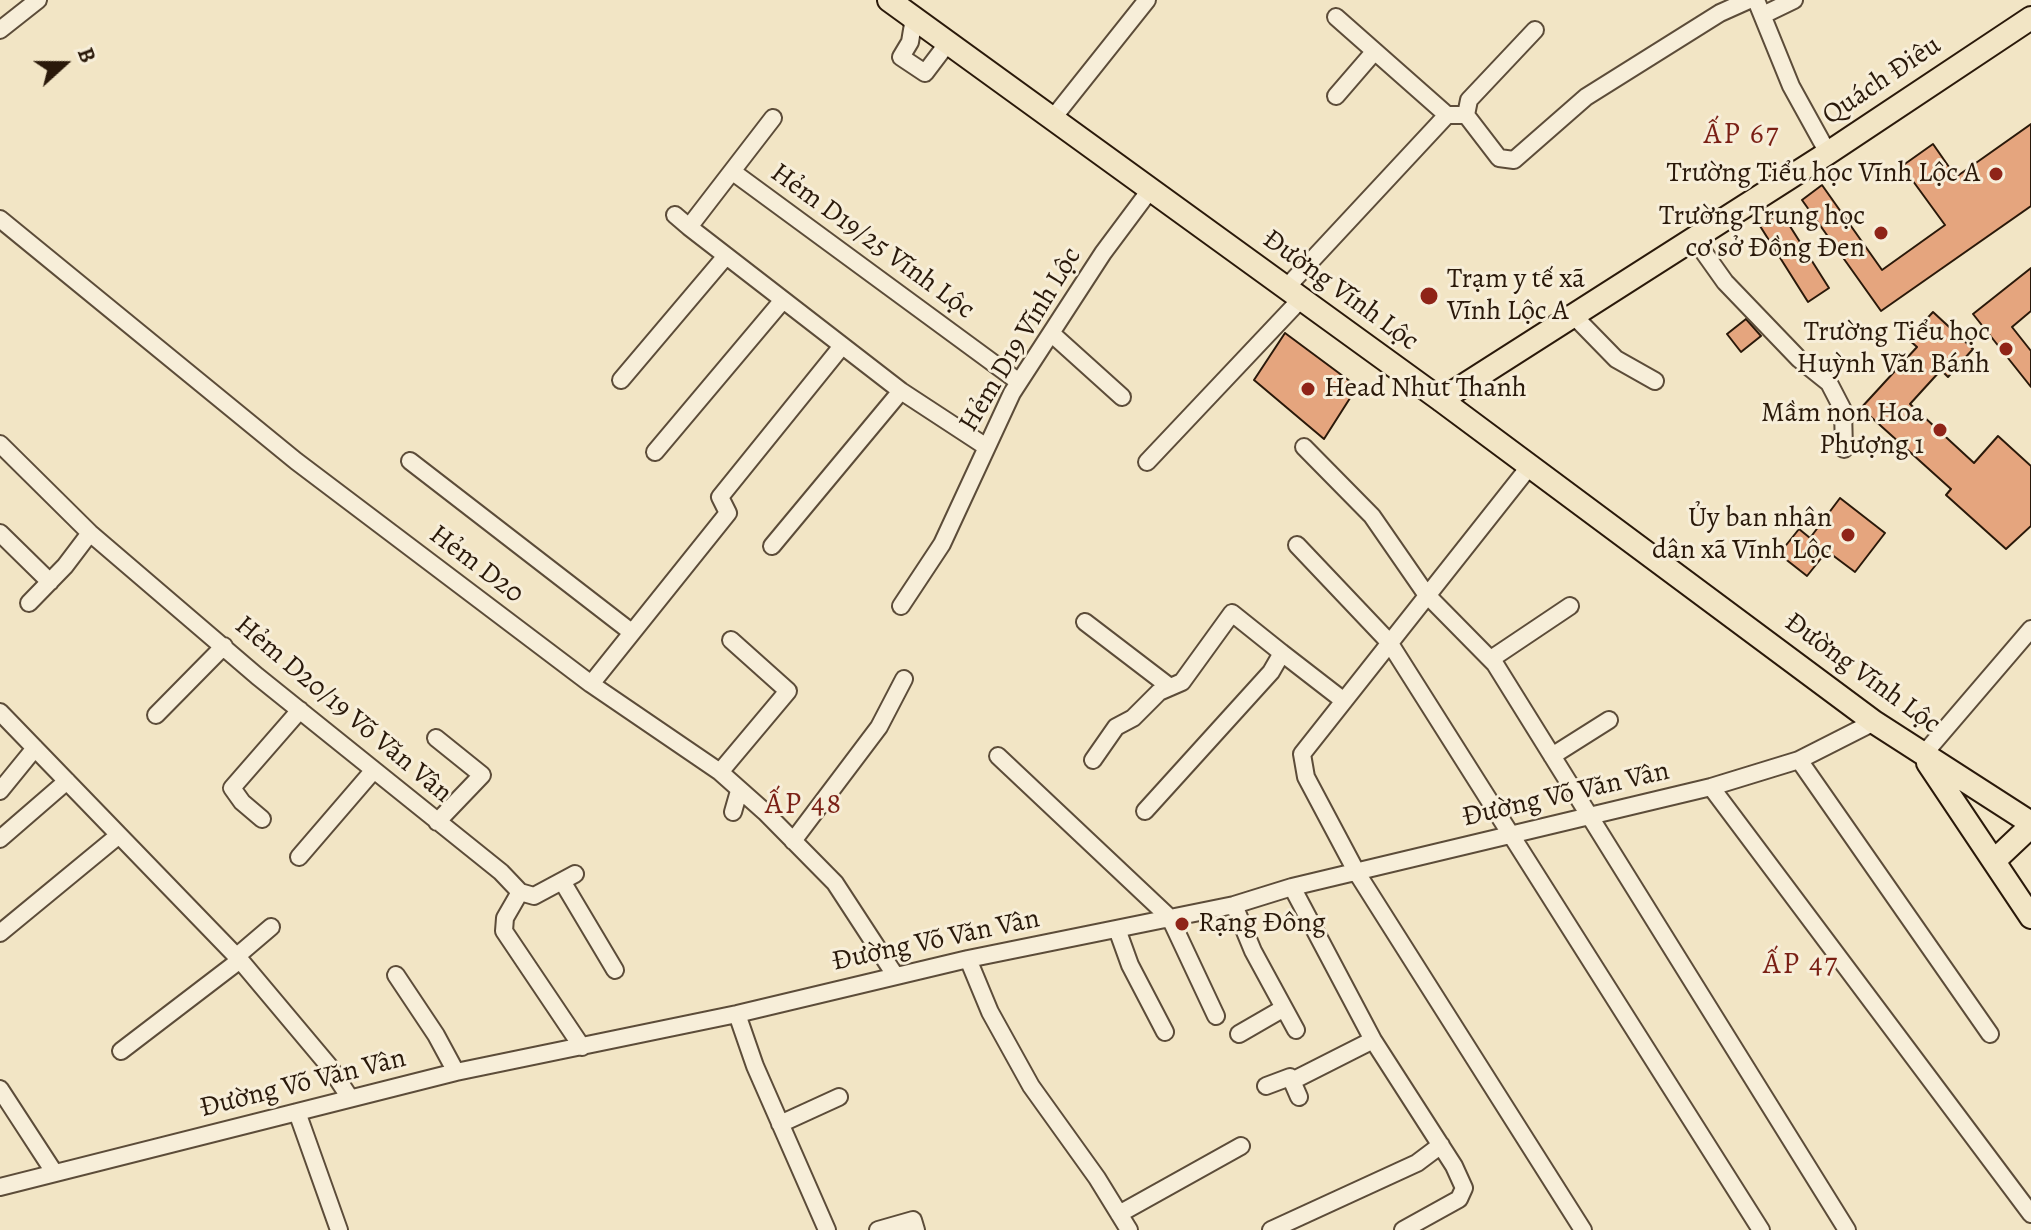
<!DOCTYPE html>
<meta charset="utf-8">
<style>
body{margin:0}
#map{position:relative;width:2031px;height:1230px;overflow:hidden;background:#f2e5c5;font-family:Alegreya,serif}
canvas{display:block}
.north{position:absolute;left:24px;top:24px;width:80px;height:80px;-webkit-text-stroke:6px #f7eed9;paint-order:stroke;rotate:69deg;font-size:22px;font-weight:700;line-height:32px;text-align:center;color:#2a190a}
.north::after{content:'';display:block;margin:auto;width:28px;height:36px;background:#2a190a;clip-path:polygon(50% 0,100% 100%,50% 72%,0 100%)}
</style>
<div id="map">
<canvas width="2031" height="1230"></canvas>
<div class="north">B</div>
</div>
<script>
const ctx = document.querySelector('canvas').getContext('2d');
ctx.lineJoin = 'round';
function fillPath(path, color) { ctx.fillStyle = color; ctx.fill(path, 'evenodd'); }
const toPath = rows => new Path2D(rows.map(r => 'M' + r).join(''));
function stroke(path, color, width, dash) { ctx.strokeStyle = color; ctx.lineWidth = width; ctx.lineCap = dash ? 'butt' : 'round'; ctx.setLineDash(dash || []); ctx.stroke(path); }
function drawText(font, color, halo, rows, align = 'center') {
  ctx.font = font + ' Alegreya,serif'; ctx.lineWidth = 6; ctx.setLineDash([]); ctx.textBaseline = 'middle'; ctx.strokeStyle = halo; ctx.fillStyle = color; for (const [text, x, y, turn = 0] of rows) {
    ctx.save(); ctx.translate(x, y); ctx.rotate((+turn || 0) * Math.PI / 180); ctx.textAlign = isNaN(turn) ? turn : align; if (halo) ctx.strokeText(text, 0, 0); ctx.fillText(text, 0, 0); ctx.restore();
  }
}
const building = toPath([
 [2031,124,2031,206,1881,311,1802,200,1822,185,1882,270,1945,225,1902,166,1933,144,1956,177,2031,124],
 [1781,212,1829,288,1808,302,1760,226,1781,212],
 [2031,268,2031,311,2012,327,2031,351,2031,387,1973,314,2031,268],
 [1933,312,1973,349,1948,377,1941,370,1910,404,1974,463,1998,436,2031,466,2031,526,2006,549,1946,495,1951,489,1861,408,1917,347,1908,339,1933,312],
 [1746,319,1761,336,1741,352,1727,334,1746,319],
 [1285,333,1351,382,1352,395,1324,439,1254,380,1285,333],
 [1840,498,1885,533,1855,572,1827,551,1807,576,1779,554,1799,529,1810,538,1840,498]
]);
fillPath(building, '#e5a57e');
stroke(building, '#2a190a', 2);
const minor = toPath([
 [1756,0,1791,86,1828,153],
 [1763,15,1794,0],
 [1336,17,1447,115],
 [914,18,910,42,901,57,925,73,947,44],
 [0,30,38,0],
 [1535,30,1469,100,1466,115,1499,158,1514,160,1586,97,1720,13,1749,0],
 [1336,96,1374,52],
 [773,118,689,227,901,391,985,446],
 [1053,118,1147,0],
 [733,172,1019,382],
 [675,215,689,227],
 [0,219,296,461,591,684,720,772,765,812,835,883,895,975],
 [1693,237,1725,282,1799,359,1829,383,1843,410,1844,449],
 [1285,289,1447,115,1466,115],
 [1573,315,1616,359,1655,381],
 [1051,333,1122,397],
 [621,380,726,256],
 [0,444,90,533,257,676,501,872,520,892,505,918,504,931,582,1047],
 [1304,447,1372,516,1426,594,1495,664,1847,1230],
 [655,452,783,300],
 [410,461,630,631],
 [1147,462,1300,300],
 [1529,467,1302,754,1306,777,1357,873,1583,1230],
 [0,533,50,582],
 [1297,545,1389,642,1761,1230],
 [772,546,901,391],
 [29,603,65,566,90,533],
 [901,606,942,544,1012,393,1103,253,1150,190],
 [1085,622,1170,687],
 [1491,659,1570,606],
 [591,684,728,513,720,497,842,346],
 [0,712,240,960,329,1066,350,1098],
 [156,715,224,646],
 [436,738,482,775,437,822],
 [1923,755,2031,629],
 [998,756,1170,918,1216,1016],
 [1552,756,1609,720],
 [1093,760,1116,727,1133,718,1159,692,1182,682,1232,613,1282,653],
 [1799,760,1990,1034],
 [720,772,788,691,731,640],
 [1711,787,2031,1214],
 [0,791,35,748],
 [1145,811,1271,672,1282,653,1344,701],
 [733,812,739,791],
 [262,819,242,802,232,788,300,710],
 [0,839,67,781],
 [793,841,879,727,904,679],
 [299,857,373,771],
 [562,881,615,970],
 [1292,887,1373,1040,1454,1166,1464,1188,1459,1199,1403,1230],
 [520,892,534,896,575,874],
 [1234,905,1253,951,1296,1030],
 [1117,929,1130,965,1165,1032],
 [0,933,119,835],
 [237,956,271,927],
 [968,959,990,1012,1031,1086,1097,1178,1129,1230],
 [396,975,436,1035,456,1072],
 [737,1014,755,1066,827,1230],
 [1239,1034,1284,1008],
 [121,1051,240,960],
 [1266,1086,1290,1077,1292,1081],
 [0,1089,54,1172],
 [1299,1097,1292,1081,1373,1040],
 [297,1112,339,1230],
 [780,1124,839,1097],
 [0,1187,456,1072,737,1014,968,959,1234,905,1292,887,1711,787,1799,760,1874,722],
 [1119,1214,1241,1146],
 [878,1230,913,1220,916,1230],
 [1271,1230,1417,1163,1441,1145]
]);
const major = toPath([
 [889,0,1441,400,1874,722,2031,823],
 [1441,400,1828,153,2031,18],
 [1928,763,2031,917],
 [1994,861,2031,826]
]);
stroke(minor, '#5c4c39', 20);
stroke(major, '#2a190a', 26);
stroke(minor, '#f7eed9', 16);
stroke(major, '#f2e5c5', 22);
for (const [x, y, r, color] of [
 [1996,174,8,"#8f2418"],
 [1881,233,8,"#8f2418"],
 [1429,296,10,"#8f2418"],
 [2006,349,8,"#8f2418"],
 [1308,389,8,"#8f2418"],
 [1940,430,8,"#8f2418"],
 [1848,535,8,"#8f2418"],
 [1182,924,8,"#8f2418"]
]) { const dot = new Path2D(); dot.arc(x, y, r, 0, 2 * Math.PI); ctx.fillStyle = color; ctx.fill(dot); stroke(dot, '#f7eed9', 3); }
drawText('28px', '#2a190a', '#f7eed9', [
 ["Quách Điêu",1882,81,-34],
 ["Hẻm D19/25 Vĩnh Lộc",872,242,36],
 ["Đường Vĩnh Lộc",1340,291,36],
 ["Hẻm D19 Vĩnh Lộc",1021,340,-59],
 ["Hẻm D20",476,565,37],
 ["Đường Vĩnh Lộc",1862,674,36],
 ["Hẻm D20/19 Võ Văn Vân",343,710,40],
 ["Đường Võ Văn Vân",1566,795,-13],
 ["Đường Võ Văn Vân",936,941,-12],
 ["Đường Võ Văn Vân",303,1084,-14]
]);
drawText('28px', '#2a190a', '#f7eed9', [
 ["Trường Tiểu học Vĩnh Lộc A",1980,174],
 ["Trường Trung học",1865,217],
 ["cơ sở Đồng Đen",1865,249],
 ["Trạm y tế xã",1447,280,"left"],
 ["Vĩnh Lộc A",1447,312,"left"],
 ["Trường Tiểu học",1990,333],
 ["Huỳnh Văn Bánh",1990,365],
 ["Head Nhut Thanh",1324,389,"left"],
 ["Mầm non Hoa",1924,414],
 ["Phượng 1",1924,446],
 ["Ủy ban nhân",1832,519],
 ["dân xã Vĩnh Lộc",1832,551],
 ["Rạng Đông",1198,924,"left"]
], 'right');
ctx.letterSpacing = '2px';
drawText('30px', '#7a1f14', '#f7eed9', [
 ["ẤP 67",1742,136],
 ["ẤP 48",804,806],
 ["ẤP 47",1801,966]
]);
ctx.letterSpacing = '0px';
</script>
